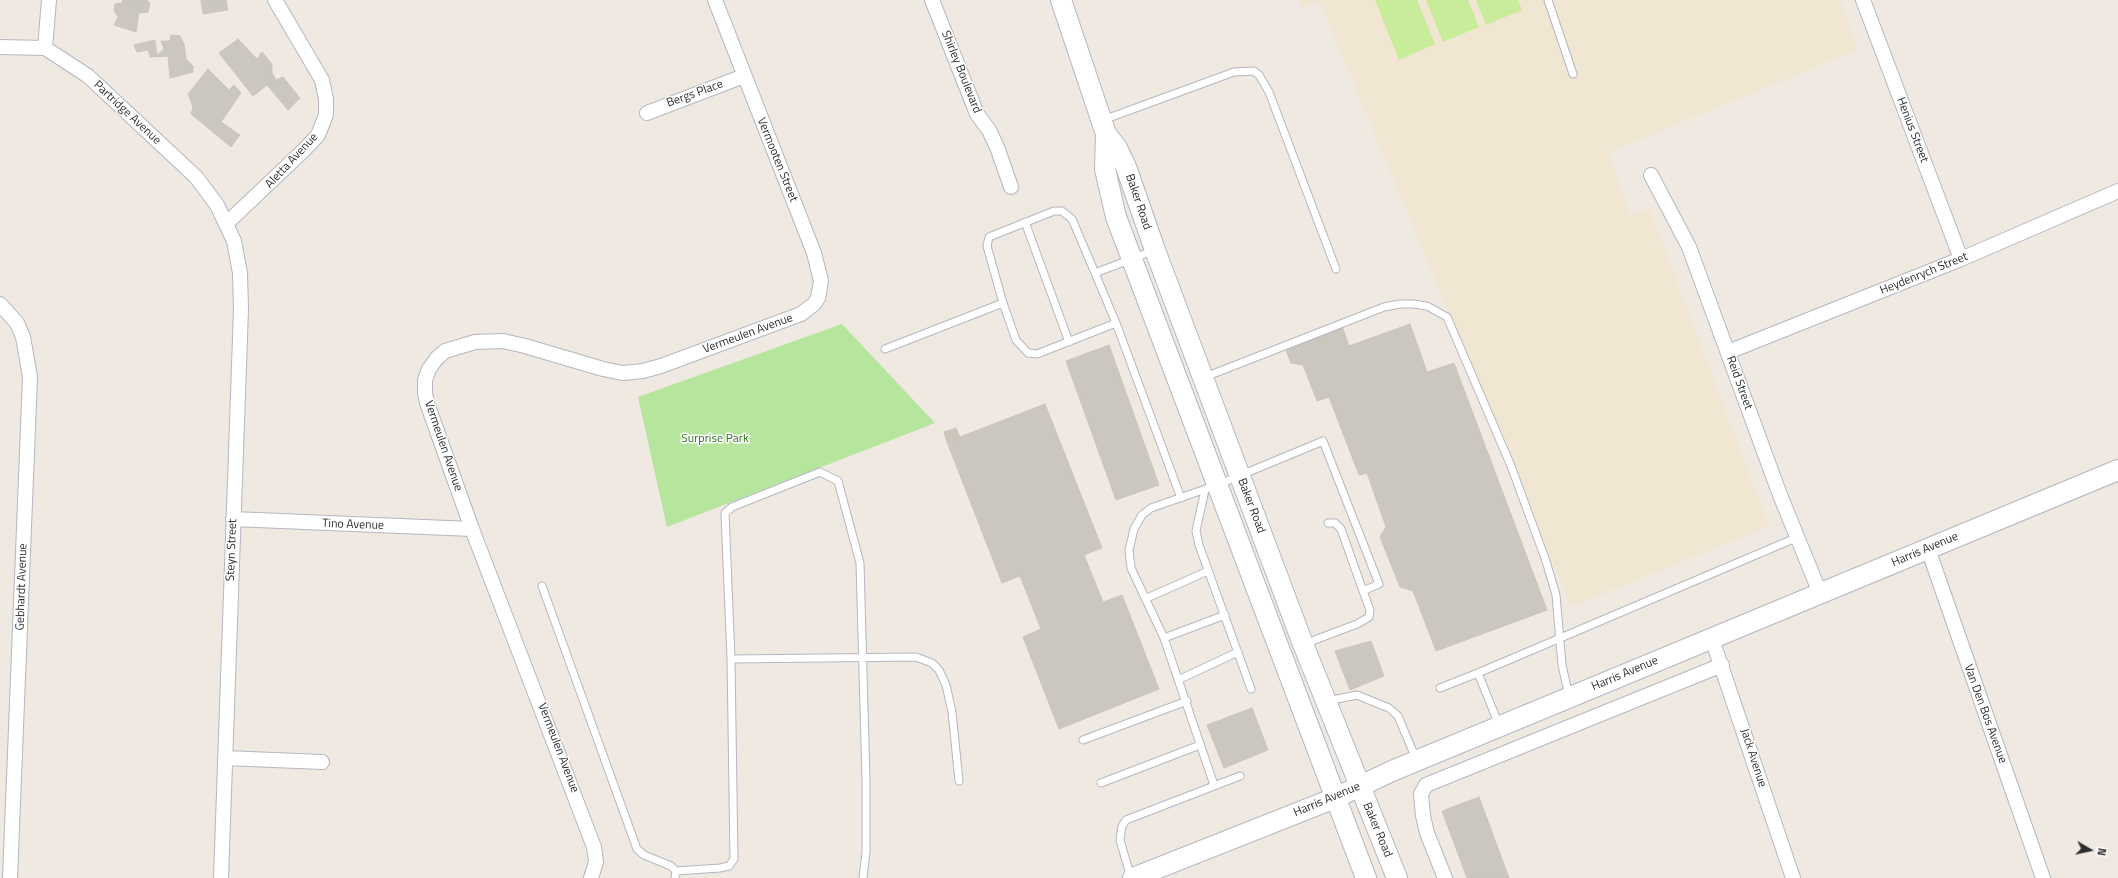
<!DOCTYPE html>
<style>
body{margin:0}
#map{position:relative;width:2118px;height:878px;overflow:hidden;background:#efe9e1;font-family:"Titillium Web",sans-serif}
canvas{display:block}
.north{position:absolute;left:2070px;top:830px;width:40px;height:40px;-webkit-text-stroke:3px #fff;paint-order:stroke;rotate:99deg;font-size:11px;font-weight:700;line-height:16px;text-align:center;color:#2e2e2e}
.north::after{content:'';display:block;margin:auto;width:14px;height:18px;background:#2e2e2e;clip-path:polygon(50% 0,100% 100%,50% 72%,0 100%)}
</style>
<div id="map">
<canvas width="2118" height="878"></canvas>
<div class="north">N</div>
</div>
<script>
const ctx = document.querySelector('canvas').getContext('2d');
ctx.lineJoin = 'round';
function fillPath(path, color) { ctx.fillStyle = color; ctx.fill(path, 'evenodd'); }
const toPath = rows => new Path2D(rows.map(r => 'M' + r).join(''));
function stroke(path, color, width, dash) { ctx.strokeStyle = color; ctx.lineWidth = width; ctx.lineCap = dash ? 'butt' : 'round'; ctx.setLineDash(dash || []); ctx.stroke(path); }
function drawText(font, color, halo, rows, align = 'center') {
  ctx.font = font + ' "Titillium Web",sans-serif'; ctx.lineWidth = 3; ctx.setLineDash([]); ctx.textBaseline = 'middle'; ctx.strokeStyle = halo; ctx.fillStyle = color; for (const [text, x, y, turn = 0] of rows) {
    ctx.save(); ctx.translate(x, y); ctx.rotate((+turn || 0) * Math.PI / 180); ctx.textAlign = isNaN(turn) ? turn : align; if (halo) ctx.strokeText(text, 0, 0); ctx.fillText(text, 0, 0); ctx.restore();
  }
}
fillPath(toPath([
 [1298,0,1840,0,1857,50,1609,152,1630,215,1649,208,1769,526,1571,607,1320,2,1301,8]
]), '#f0e6d1');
fillPath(toPath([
 [842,324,935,423,667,527,638,397]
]), '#b6e59e');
fillPath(toPath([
 [1375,0,1417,0,1435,44,1399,60],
 [1426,0,1468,0,1479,27,1443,42],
 [1476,0,1518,0,1522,10,1486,25]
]), '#c9ec9a');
const building = toPath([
 [123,0,147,0,150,3,148,12,139,13,136,32,114,25,118,17,114,11,115,4,122,3,123,0],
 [201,0,226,0,228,10,203,14,201,0],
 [171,35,180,36,184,44,186,59,193,66,193,72,170,78,168,56,150,57,148,50,137,52,134,45,155,40,157,55,164,49,161,41,170,41,171,35],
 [238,39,257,59,262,52,272,64,272,73,276,80,283,77,300,98,288,110,267,85,253,96,219,53,238,39],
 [208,69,229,90,234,85,241,93,221,122,240,135,231,147,191,114,193,107,188,94,208,69],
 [1410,324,1427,372,1454,363,1547,610,1436,651,1413,591,1400,587,1380,537,1386,527,1367,473,1359,475,1329,397,1317,401,1303,365,1291,363,1285,348,1342,326,1349,346,1410,324],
 [1109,345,1159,485,1116,500,1066,361,1109,345],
 [1045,404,1102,548,1084,555,1103,602,1122,595,1159,689,1059,729,1023,637,1041,629,1020,576,1002,583,947,442,1045,404],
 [956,428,960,437,947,442,944,432,956,428],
 [1371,641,1384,676,1350,690,1335,651,1371,641],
 [1252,708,1268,750,1224,768,1207,725,1252,708],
 [1479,797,1509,878,1467,878,1442,811,1479,797]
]);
fillPath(building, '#cbc7bf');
stroke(building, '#cbc5ba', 1);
const lane = toPath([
 [1548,0,1573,74],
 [1103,120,1234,72,1254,71,1259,75,1269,92,1336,269],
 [1025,222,1069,342],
 [1095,273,1116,323,1181,498],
 [1116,323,1037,354,1028,353,1016,340,1003,303,987,246,989,237,1054,211,1062,211,1072,219,1095,273,1155,250],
 [885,349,1003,303],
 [1205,377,1384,307,1400,304,1413,304,1427,306,1447,317,1511,466,1546,561,1556,595,1562,665,1569,696],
 [1205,490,1196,531,1199,545,1251,689],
 [542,586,637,849,644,855,671,866,676,871,675,878],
 [1147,598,1208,571],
 [1164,638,1225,615],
 [1304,644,1357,624,1369,617,1370,610,1363,591],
 [731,659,916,657,932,663,939,670,946,685,952,712,959,781],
 [1478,673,1798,537],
 [1180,679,1238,652],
 [1440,688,1478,673,1499,725],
 [1327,701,1357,695,1389,708,1398,716,1416,759],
 [1083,740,1187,701],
 [1101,783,1200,745],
 [1214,785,1164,638,1131,568,1129,550,1134,529,1142,515,1151,508,1217,485,1323,441,1379,584,1363,591,1341,529,1335,523,1328,523],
 [676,871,720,868,729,866,734,859,731,659,725,513,732,507,820,472,838,481,860,563,866,780,866,852,863,878],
 [1131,878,1120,840,1122,826,1126,820,1240,776]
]);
const street = toPath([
 [932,0,977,114,989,130,997,147,1011,187],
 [1863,0,1961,259],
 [0,47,45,48,88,76,196,177,217,205,234,241,240,273,241,309,221,878],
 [45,48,49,0],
 [647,113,744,76],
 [1651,175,1689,247,1780,495,1820,593],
 [227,223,304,150,318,135,326,115,326,99,322,80,275,0],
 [0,304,17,323,23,337,30,377,10,878],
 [1728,352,1961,259,2118,191],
 [233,519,472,529],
 [1928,549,2043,878],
 [1712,639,1793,878],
 [225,758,322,762],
 [591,878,596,862,594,847,472,529,427,403,425,393,425,380,429,369,437,358,445,351,475,342,503,341,525,346,603,369,623,373,643,371,661,366,801,314,814,304,818,298,821,281,814,253,715,0],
 [1445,878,1427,833,1423,816,1421,794,1426,785,1722,665]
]);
const secondary = toPath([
 [1061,0,1106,134,1105,169,1116,217,1366,878],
 [1106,134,1117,148,1126,167,1155,250,1303,644,1397,878],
 [1133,878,1335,798,1392,771,2118,470]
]);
stroke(lane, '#b4b7c1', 9);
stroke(street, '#b4b7c1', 16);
stroke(secondary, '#b4b7c1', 22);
stroke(lane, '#fff', 7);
stroke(street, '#fff', 14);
stroke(secondary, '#fff', 20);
drawText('12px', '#2e2e2e', '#fff', [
 ["Shirley Boulevard",961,72,68],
 ["Bergs Place",695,94,-20],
 ["Partridge Avenue",127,113,43],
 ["Henius Street",1912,130,69],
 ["Vermooten Street",777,160,68],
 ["Aletta Avenue",292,161,-47],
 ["Baker Road",1138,202,71],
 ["Heydenrych Street",1924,274,-22],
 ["Vermeulen Avenue",748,334,-20],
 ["Reid Street",1739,383,70],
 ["Vermeulen Avenue",443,446,71],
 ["Baker Road",1251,506,69],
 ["Tino Avenue",353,525,2],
 ["Steyn Street",232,550,-88],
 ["Harris Avenue",1925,550,-23],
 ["Gebhardt Avenue",22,587,-88],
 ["Harris Avenue",1625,674,-23],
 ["Van Den Bos Avenue",1985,714,70],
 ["Vermeulen Avenue",558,748,69],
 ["Jack Avenue",1753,758,72],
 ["Harris Avenue",1327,800,-23],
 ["Baker Road",1377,830,67]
]);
drawText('12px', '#2c6e1b', '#fff', [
 ["Surprise Park",715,439]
]);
</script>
